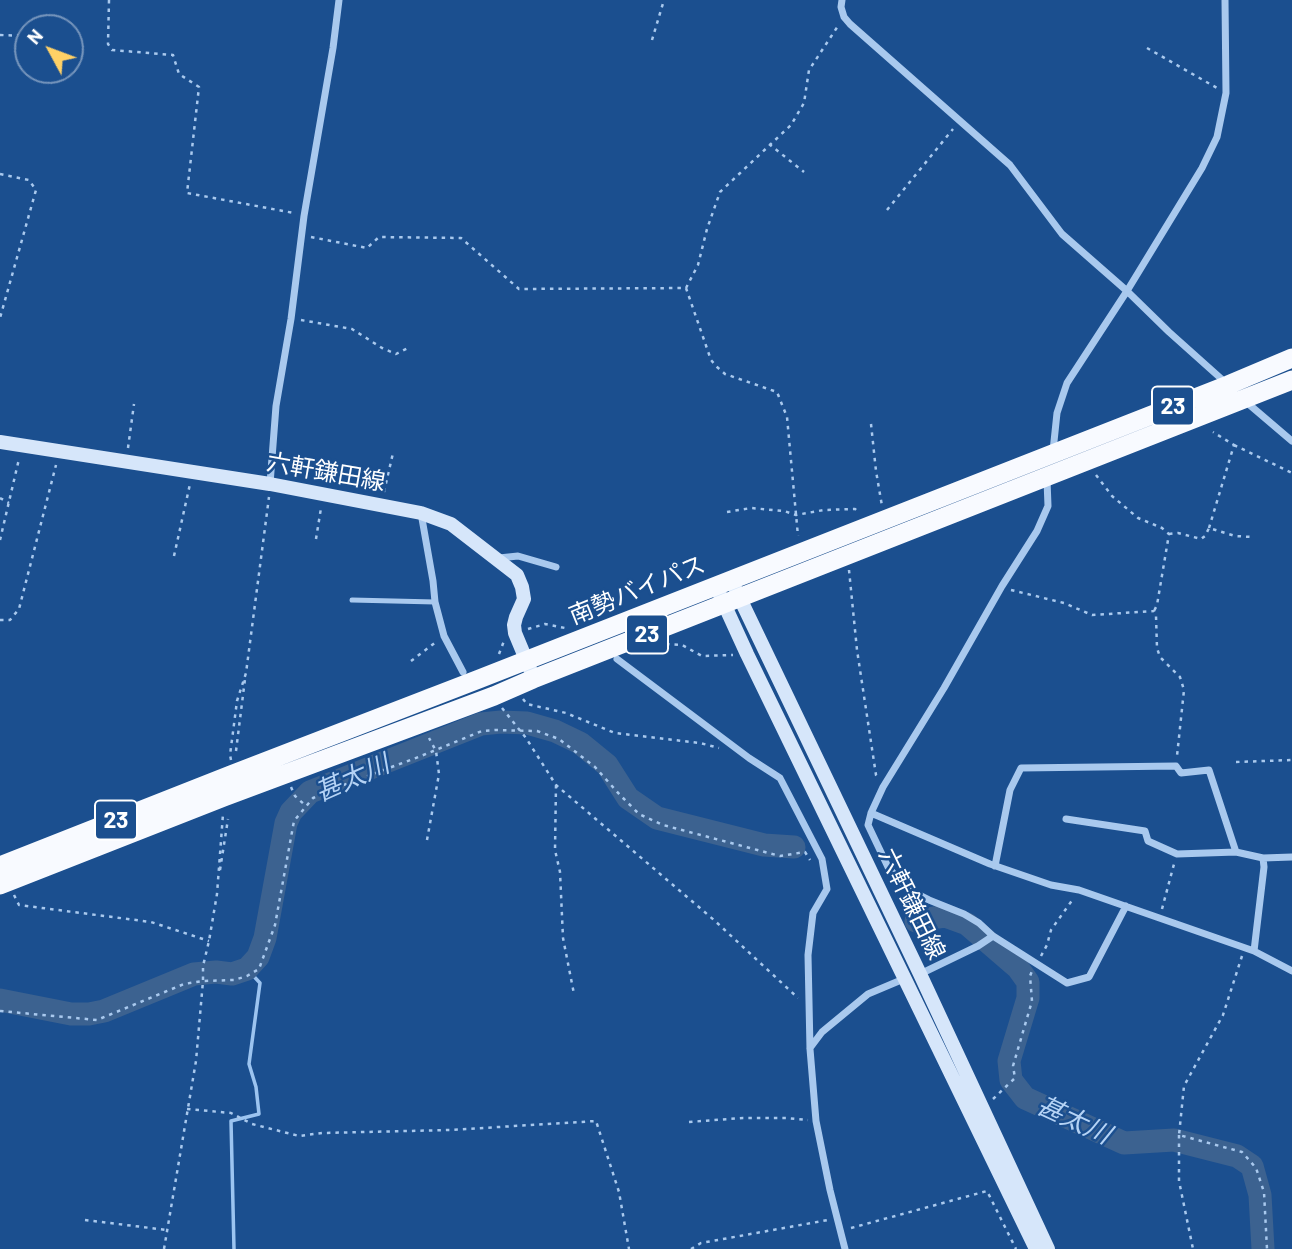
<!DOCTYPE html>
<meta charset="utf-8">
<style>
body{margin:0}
#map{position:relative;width:1292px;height:1249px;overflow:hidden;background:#1b4f8f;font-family:Barlow,sans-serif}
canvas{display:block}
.north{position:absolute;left:14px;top:14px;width:70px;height:70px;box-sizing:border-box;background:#1b4f8f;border:2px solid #7695bc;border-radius:50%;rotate:311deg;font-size:19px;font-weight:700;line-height:28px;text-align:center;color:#fff}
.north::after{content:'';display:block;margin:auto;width:24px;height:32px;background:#ffd166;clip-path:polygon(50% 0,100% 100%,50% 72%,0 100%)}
</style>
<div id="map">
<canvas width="1292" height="1249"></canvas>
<div class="north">N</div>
</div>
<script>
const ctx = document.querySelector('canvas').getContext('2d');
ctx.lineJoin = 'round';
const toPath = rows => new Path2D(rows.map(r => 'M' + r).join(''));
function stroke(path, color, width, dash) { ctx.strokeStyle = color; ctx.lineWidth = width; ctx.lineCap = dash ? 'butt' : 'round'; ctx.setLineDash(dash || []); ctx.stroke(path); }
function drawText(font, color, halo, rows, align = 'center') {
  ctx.font = font + ' Barlow,"Noto Sans JP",sans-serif'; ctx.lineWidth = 5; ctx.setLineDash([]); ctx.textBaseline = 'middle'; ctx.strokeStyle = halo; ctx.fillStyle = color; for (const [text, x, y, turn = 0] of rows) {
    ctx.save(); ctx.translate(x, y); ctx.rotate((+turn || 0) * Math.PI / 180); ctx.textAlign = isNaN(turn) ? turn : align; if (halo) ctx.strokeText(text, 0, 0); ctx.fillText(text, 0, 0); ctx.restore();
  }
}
stroke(toPath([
 [234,1249,231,1121,259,1114,256,1087,249,1064,260,983,247,969]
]), '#9cc4f0', 3.5);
stroke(toPath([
 [916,921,945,916,967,924,1018,968,1028,982,1028,998,1009,1061,1011,1080,1025,1098,1124,1143,1174,1140,1237,1156,1252,1166,1260,1195,1263,1249],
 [0,1000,71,1014,89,1014,104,1011,194,974,216,972,232,974,247,969,258,957,265,938,286,823,291,812,310,792,481,724,501,722,527,723,555,731,580,743,607,765,628,798,657,818,764,845,794,847]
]), '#3c6290', 23);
stroke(toPath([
 [109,0,108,44,112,50,173,55,179,74,199,87,187,193,294,213],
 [0,35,28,36],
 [652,40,664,0],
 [1147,48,1217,88],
 [38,75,39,70],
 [769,144,804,172],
 [0,174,29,180,36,190,0,318],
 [887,210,953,129],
 [311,237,367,248,379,237,461,238,519,289,686,288,698,265,707,229,720,192,791,125,804,103,809,70,838,26],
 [686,288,711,360,717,367,725,374,777,392,787,417,798,536],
 [301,320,352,329,382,348,396,354,408,348],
 [871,424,876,471,882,506],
 [1234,445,1292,473],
 [128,448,134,404],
 [1096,475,1112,496,1138,518,1162,528,1169,534,1157,605,1154,611],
 [384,492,393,453],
 [0,498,9,503],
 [727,512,751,508,784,511,796,515,824,510,855,509,860,513],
 [1209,528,1234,445,1213,432],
 [1169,534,1178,533,1201,539,1205,536,1209,528,1235,536,1252,537],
 [316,539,321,508],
 [0,540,19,459],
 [174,556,190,484],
 [849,570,857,650,876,775,878,778],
 [1011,590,1064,603,1092,615,1154,611,1156,616,1157,648,1160,657,1180,677,1184,690,1177,756],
 [0,620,10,620,19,609,56,465],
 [528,629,545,624,565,628],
 [666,644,682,645,702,656,733,655],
 [499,654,504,641],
 [411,661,436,642],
 [523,699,527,704,566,713,615,733,700,743,719,748],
 [502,708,526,738,556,785,714,920,798,998],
 [236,751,245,679],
 [231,760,230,755,237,701,246,673,269,497],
 [1236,762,1292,760],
 [556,785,555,850,560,872,563,938,574,994],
 [291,787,295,796,306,806],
 [427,840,439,774,436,751,429,738],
 [220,870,228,819],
 [14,895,19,905,151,922,209,941],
 [1162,909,1174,864],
 [1041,956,1047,945,1051,930,1073,899],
 [1242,956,1223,1015,1184,1086,1179,1135,1242,1152,1256,1168,1264,1192,1267,1249],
 [0,1011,97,1020,184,984,203,981,234,980,247,976,259,969,275,925,294,821,313,798,341,786,421,756,482,731,496,730,537,731,559,739,595,767,620,795,639,814,663,825,780,856,805,852,810,860],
 [993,1099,1015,1078,1013,1066,1032,1001,1030,976,1032,971],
 [187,1109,231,1113,252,1124,299,1136,322,1133,450,1130,596,1121,619,1192,629,1249],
 [689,1122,743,1118,786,1118,808,1120],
 [1179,1135,1179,1181,1193,1249],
 [85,1220,167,1230],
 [851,1228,987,1191,1016,1249],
 [164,1249,196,1061,203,981,203,966,209,941,217,894,223,814],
 [691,1249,701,1243,828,1220]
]), '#a9c9ee', 2.5, [3.5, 5]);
stroke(toPath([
 [352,600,435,602]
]), '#a9c9ee', 5);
stroke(toPath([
 [842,0,841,7,844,17,850,24,1010,165,1062,234,1127,291,1169,332,1226,383],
 [1245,401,1292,441],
 [1053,451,1057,413,1067,383,1127,291,1202,168,1217,137,1226,93,1225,0],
 [270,484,276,406,291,319,304,216,333,48,339,0],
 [421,513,433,581,435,602,444,636,463,672],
 [499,558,518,556,556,567],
 [617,659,749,758,780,778,822,859,827,889,813,913,808,955,810,1049,816,1121,830,1190,845,1249],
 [871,813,990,864,1051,885,1079,890,1254,951,1292,971],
 [1066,819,1145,831,1148,841,1177,854,1236,852,1263,858,1264,867,1254,951],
 [1263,858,1292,857],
 [995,866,1010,790,1021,768,1176,766,1181,773,1209,770,1236,852],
 [993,936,979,923,964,914,929,900,907,889,888,867,868,825,871,813,883,787,944,688,1002,586,1037,531,1048,506,1047,480],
 [918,975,978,946,993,936,1067,983,1089,977,1126,906],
 [810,1048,822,1032,868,994,906,978]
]), '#a9c9ee', 7);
stroke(toPath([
 [0,442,270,484,421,513,451,524,517,575,522,587,524,599,516,617,514,625,515,633,530,669],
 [736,590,920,974,1048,1249],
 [720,595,747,654,1036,1249]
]), '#d6e6fa', 14);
stroke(toPath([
 [0,866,233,774,479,679,1228,385,1292,358],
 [0,885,224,797,494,696,533,679,1292,380]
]), '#f8faff', 19);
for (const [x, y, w] of [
 [1173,406,42],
 [647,634,42],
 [116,820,42]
]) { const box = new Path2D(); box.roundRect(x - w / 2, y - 19.5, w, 39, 5); ctx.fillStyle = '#1b4f8f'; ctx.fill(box); stroke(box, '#fff', 2); }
drawText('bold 23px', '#fff', null, [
 ["23",1173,406],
 ["23",647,634],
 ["23",116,820]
]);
drawText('24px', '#fff', '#1b4f8f', [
 ["六軒鎌田線",326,472,10],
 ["南勢バイパス",637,590,-22],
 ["六軒鎌田線",912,904,64]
]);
drawText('italic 26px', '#b5d3f5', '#1b4f8f', [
 ["甚太川",352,778,-24],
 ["甚太川",1074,1120,25]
]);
</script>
